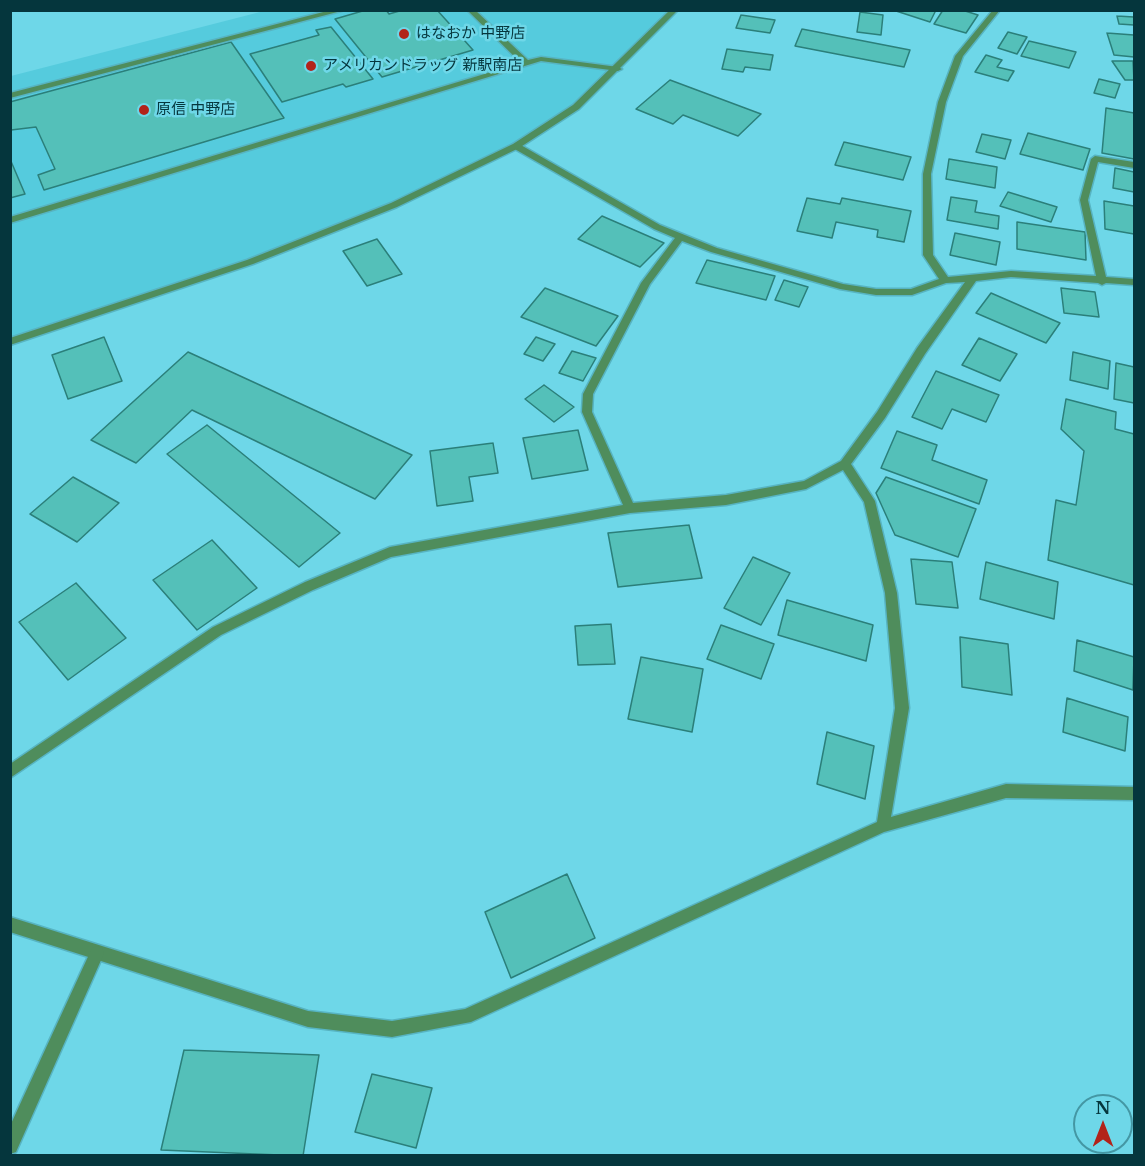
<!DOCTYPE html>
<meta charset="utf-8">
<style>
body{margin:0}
#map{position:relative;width:1145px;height:1166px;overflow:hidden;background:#6ed7e8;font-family:"Libre Baskerville",serif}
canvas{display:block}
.frame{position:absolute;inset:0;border:12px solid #05363d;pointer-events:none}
.north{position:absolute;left:1073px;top:1094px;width:60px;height:60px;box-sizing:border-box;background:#6ed7e8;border:2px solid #4497a4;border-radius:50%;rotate:0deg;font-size:16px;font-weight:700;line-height:24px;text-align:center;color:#05363d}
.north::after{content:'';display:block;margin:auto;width:21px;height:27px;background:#b2231a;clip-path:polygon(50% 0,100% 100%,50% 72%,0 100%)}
</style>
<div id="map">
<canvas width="1145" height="1166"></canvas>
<div class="frame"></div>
<div class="north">N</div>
</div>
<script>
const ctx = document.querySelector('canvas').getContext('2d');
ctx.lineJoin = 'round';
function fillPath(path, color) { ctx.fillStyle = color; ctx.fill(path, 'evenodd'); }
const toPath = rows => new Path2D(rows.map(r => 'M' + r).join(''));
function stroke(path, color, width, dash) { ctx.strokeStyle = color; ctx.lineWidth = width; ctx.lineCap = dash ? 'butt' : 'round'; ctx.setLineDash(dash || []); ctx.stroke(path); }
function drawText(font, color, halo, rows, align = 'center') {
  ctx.font = font + ' "Libre Baskerville","Noto Sans JP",serif'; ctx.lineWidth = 5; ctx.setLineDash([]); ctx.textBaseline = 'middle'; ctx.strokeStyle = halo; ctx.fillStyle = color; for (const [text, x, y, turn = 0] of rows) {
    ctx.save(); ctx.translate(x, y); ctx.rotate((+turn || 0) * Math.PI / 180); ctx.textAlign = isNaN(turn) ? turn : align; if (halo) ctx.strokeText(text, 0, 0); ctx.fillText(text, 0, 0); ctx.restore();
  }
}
fillPath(toPath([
 [264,11,674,12,576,107,516,146,394,205,250,262,11,342,11,76]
]), '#55cbdd');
const building = toPath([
 [366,10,386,10,389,14,403,10,437,10,473,50,382,77,335,19,366,10],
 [893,10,936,10,930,22,893,10],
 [943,10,962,10,978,15,966,33,934,24,943,10],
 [860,12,883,15,881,35,857,32,860,12],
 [741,15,775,20,770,33,736,28,741,15],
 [1117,16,1134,17,1134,25,1119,24,1117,16],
 [331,27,373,79,346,87,343,84,282,102,250,54,319,35,316,30,331,27],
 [802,29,910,50,904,67,795,46,802,29],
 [1008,32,1027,37,1017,54,998,48,1008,32],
 [1107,33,1134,35,1134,57,1114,55,1107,33],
 [1029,41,1076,52,1069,68,1021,56,1029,41],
 [231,42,284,118,44,190,38,175,55,169,36,127,11,130,10,102,231,42],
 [727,49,773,55,770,70,745,67,743,72,722,69,727,49],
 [986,55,1002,60,997,67,1014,71,1008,81,975,72,986,55],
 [1112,61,1133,61,1134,80,1125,80,1112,61],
 [1099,79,1120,84,1115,98,1094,93,1099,79],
 [670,80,761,114,738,136,683,115,673,124,636,109,670,80],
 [1106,108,1134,113,1134,159,1102,153,1106,108],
 [1028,133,1090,149,1083,170,1020,154,1028,133],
 [982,134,1011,140,1005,159,976,152,982,134],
 [844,142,911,157,903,180,835,165,844,142],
 [10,159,25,194,10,198,10,159],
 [949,159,997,167,995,188,946,179,949,159],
 [1115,168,1134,172,1134,192,1113,188,1115,168],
 [1008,192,1057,207,1051,222,1000,206,1008,192],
 [951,197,977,201,975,212,999,216,998,229,947,220,951,197],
 [807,198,840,204,842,198,911,211,904,242,877,237,878,230,836,222,832,238,797,231,807,198],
 [1104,201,1134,206,1134,234,1105,229,1104,201],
 [602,216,664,243,640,267,578,239,602,216],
 [1017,222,1085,232,1086,260,1017,249,1017,222],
 [955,233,1000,242,996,265,950,255,955,233],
 [377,239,402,274,367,286,343,251,377,239],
 [707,260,775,276,766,300,696,283,707,260],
 [784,280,808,287,799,307,775,300,784,280],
 [545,288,618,316,596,346,521,317,545,288],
 [1061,288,1095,292,1099,317,1064,313,1061,288],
 [991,293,1060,323,1046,343,976,313,991,293],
 [104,337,122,381,68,399,52,355,104,337],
 [536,337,555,344,543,361,524,354,536,337],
 [979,338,1017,354,1000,381,962,365,979,338],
 [572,351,596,358,583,381,559,373,572,351],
 [188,352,412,455,375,499,192,410,136,463,91,440,188,352],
 [1073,352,1110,361,1108,389,1070,380,1073,352],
 [1116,363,1134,367,1134,403,1114,399,1116,363],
 [936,371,999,395,986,422,952,409,942,429,912,417,936,371],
 [544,385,574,407,554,422,525,399,544,385],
 [1066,399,1116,412,1115,429,1134,434,1134,585,1048,560,1056,500,1076,505,1084,451,1061,429,1066,399],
 [207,425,340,533,299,567,167,454,207,425],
 [578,430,588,470,532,479,523,438,578,430],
 [897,431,937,445,932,460,987,480,979,504,881,468,897,431],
 [493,443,498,473,469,477,473,501,437,506,430,451,493,443],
 [73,477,119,503,77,542,30,514,73,477],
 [886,477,976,509,958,557,895,535,876,493,886,477],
 [689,525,702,578,618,587,608,533,689,525],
 [212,540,257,588,197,630,153,580,212,540],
 [753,557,790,573,761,625,724,608,753,557],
 [911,559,952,562,958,608,916,604,911,559],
 [986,562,1058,582,1054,619,980,599,986,562],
 [76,583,126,638,68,680,19,622,76,583],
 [787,600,873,625,866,661,778,635,787,600],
 [611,624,615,664,578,665,575,626,611,624],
 [721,625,774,644,761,679,707,659,721,625],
 [960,637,1008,644,1012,695,962,687,960,637],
 [1077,640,1134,657,1133,690,1074,671,1077,640],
 [641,657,703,669,692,732,628,719,641,657],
 [1067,698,1128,717,1125,751,1063,732,1067,698],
 [827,732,874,746,865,799,817,784,827,732],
 [567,874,595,938,511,978,485,912,567,874],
 [184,1050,319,1055,303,1156,161,1150,184,1050],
 [372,1074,432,1088,416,1148,355,1132,372,1074]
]);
fillPath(building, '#54c0b9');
stroke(building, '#2b7f7a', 1.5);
const service = toPath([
 [331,10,345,10,10,98,10,93,331,10],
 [467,10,475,10,528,60,541,57,618,67,622,69,618,71,541,61,10,223,10,217,521,63,467,10]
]);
const minor = toPath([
 [993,10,1000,10,963,56,946,102,931,174,933,255,948,277,1011,271,1096,276,1080,200,1091,159,1095,156,1134,162,1134,168,1098,162,1088,200,1106,277,1134,279,1134,285,1106,283,1102,285,1098,283,1011,277,976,281,925,354,885,418,851,464,875,501,897,593,909,708,891,817,1006,784,1134,787,1134,800,1006,798,884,832,471,1022,392,1037,308,1027,10,932,10,917,308,1011,392,1021,465,1009,877,822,895,708,885,593,864,502,843,470,806,489,726,505,630,513,391,557,313,590,221,635,10,778,10,764,213,627,305,582,390,547,623,505,582,412,583,394,641,283,675,238,654,229,513,148,513,144,519,144,660,225,717,248,843,284,876,289,911,289,939,279,923,255,923,174,938,102,955,56,993,10],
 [682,241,711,252,840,289,876,295,912,295,946,283,965,282,917,348,877,412,841,461,804,481,726,495,633,503,592,412,593,394,650,284,682,241]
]);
const tertiary = toPath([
 [670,10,678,10,579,109,519,148,397,207,253,264,10,345,10,338,247,260,391,203,513,144,573,105,670,10],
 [97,946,102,948,104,953,102,958,16,1152,10,1154,10,1126,92,948,97,946]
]);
stroke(service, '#57b4c2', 3);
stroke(minor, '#57b4c2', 3);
stroke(tertiary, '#57b4c2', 3);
fillPath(service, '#4f8d5c');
fillPath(minor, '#4f8d5c');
fillPath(tertiary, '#4f8d5c');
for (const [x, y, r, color] of [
 [404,34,6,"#b2231a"],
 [311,66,6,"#b2231a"],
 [144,110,6,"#b2231a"]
]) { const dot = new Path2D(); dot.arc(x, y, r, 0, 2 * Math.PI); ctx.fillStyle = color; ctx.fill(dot); stroke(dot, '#6ed7e8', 2); }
drawText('15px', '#05363d', '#6ed7e8', [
 ["はなおか 中野店",416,34],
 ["アメリカンドラッグ 新駅南店",323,66],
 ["原信 中野店",156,110]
], 'left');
</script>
